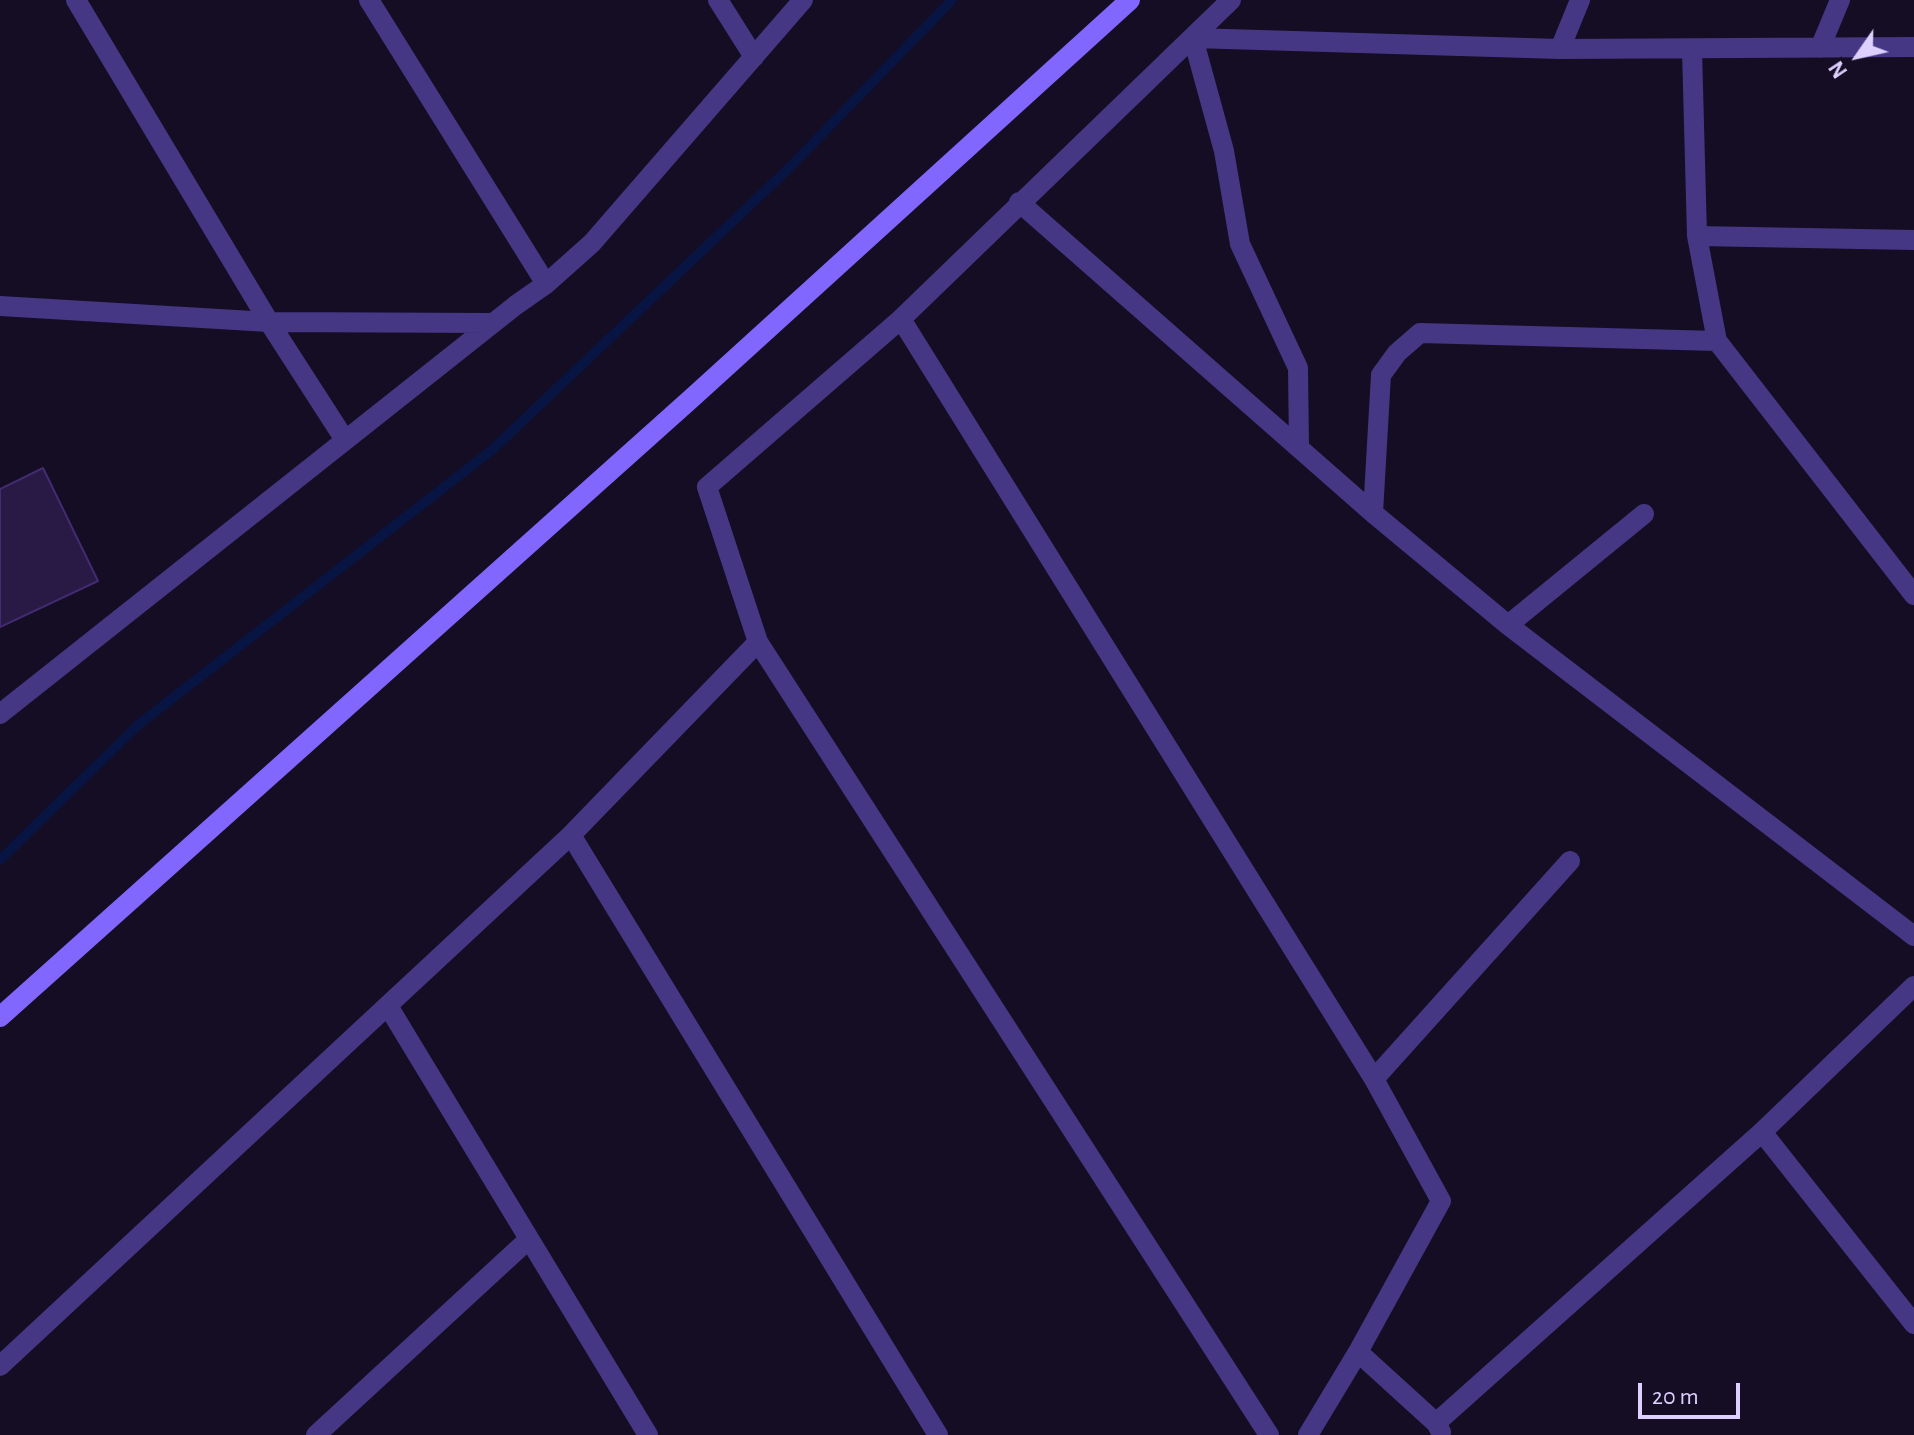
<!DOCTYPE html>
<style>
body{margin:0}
#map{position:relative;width:1914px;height:1435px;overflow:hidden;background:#150d24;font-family:"Alegreya Sans",sans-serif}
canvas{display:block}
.north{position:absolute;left:1818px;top:16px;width:80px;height:80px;-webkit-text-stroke:6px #150d24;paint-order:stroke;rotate:236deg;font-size:22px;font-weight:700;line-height:32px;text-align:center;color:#ddd0ff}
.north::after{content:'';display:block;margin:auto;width:28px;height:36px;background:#ddd0ff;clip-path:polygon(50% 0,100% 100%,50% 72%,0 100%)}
.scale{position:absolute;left:1638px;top:1383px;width:102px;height:36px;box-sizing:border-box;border:4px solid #ddd0ff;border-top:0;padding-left:10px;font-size:24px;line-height:28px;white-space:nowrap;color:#ddd0ff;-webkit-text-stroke:6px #150d24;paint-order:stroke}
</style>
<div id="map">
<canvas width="1914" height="1435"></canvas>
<div class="north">N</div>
<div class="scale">20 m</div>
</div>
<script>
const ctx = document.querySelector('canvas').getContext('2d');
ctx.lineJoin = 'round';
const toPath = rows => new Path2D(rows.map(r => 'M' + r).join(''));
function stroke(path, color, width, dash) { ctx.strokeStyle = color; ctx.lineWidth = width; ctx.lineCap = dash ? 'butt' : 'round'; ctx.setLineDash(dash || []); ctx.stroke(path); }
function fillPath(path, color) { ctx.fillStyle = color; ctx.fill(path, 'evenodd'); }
stroke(toPath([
 [0,860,138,725,492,450,788,169,952,0]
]), '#081442', 10);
const building = toPath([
 [43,468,98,581,0,627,0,489,43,468]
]);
fillPath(building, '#291945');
stroke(building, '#432a72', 2);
stroke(toPath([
 [76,0,269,322,345,440],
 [369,0,546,284],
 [718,0,754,57],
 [1231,0,901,319,707,487,758,642,1269,1435],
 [1820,48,1840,0],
 [1560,49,1580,0],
 [1692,50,1697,236,1717,341,1914,595],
 [1019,202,1373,513,1508,625,1914,936],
 [1697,236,1914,240],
 [0,306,269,322,492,323],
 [901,319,1374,1079,1441,1201,1358,1352,1308,1435],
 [1299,448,1298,368,1240,244,1224,151,1193,38,1560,49,1914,47],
 [1373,513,1381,375,1397,353,1420,333,1717,341],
 [1508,625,1644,514],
 [0,714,516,305,546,284,592,243,803,0],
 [571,835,938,1435],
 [388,1006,648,1435],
 [1374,1079,1570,861],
 [1762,1132,1914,1324],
 [1358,1352,1436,1423,1441,1432],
 [0,1366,571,835,758,642],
 [1436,1423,1762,1132,1914,986],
 [316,1435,529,1239]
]), '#453784', 20);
stroke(toPath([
 [0,1017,693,397,1130,0]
]), '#8267ff', 20);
</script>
